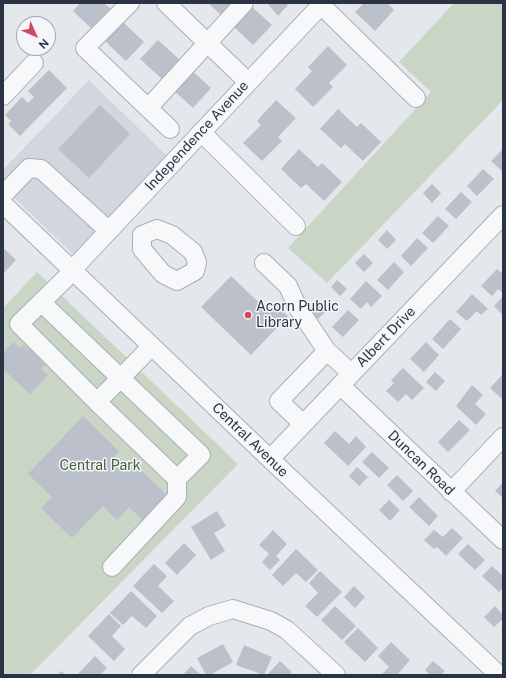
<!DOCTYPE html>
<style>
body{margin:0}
#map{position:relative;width:506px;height:678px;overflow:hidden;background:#e4e7ec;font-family:"Public Sans",sans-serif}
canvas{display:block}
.frame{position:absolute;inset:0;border:4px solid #2b3445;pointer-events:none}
.north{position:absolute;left:16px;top:16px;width:40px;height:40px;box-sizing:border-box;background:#f4f6f9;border:1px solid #a4a8b1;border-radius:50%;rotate:135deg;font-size:11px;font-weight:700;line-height:16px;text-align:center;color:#2b3445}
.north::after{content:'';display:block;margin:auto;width:14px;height:18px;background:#d1495b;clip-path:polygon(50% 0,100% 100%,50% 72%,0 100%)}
</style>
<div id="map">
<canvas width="506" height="678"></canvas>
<div class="frame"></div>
<div class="north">N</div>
</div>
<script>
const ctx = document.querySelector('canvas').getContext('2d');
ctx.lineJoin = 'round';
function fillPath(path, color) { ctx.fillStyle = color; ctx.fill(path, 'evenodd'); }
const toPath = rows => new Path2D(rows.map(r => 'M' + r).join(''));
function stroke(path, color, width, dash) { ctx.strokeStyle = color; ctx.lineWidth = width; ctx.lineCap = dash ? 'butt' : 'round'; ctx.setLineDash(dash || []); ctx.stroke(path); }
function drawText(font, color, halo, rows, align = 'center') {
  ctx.font = font + ' "Public Sans",sans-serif'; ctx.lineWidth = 3; ctx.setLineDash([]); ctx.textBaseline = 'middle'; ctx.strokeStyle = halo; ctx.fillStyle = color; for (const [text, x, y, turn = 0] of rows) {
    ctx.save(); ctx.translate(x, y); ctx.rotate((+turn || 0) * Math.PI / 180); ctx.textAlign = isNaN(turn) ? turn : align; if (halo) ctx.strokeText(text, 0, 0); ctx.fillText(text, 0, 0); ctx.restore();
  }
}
fillPath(toPath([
 [89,80,169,158,76,257,3,187,3,170]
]), '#d2d6de');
fillPath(toPath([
 [454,3,503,3,503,100,327,283,288,248,431,92,399,62],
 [37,272,238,464,30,675,3,675,3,308]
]), '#c9d6c5');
fillPath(toPath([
 [80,3,104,3,113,11,94,31,73,11],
 [208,3,234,3,222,16],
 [267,3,286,3,288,5,278,16],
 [364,3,387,3,394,10,375,31,355,12],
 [250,5,272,25,253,45,232,25],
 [123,22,144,42,126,61,105,41],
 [158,40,180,60,162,79,140,59],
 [328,46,347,65,329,83,333,87,313,107,295,89,312,71,308,67],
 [189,68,211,88,193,108,171,88],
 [49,70,67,88,20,136,8,124,11,121,5,115,22,97,28,103,34,97,28,91],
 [276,100,296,118,278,137,282,141,262,161,243,143,261,125,257,121],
 [100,105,130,134,89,178,58,149],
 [338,109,357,127,361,123,381,142,363,161,345,144,341,148,320,129],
 [299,149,318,167,322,163,342,182,324,201,306,184,301,188,281,169],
 [503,149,503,170,502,171,491,161],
 [483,169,494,179,477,196,467,186],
 [432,184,441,193,432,203,423,193],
 [461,192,472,202,456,219,445,209],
 [438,216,449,226,433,243,422,233],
 [387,230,396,240,387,249,378,240],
 [417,238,428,248,411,266,401,256],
 [5,249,16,260,3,274,3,251],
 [364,254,373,263,364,272,355,263],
 [394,262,404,272,388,290,377,280],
 [497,269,503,274,503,293,498,289,492,296,481,286],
 [231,276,270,313,277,306,288,316,251,355,201,307],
 [337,280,347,289,340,296,331,287],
 [366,281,382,296,371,307,367,302,361,309,350,299],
 [472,294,488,309,481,315,477,311,467,321,456,312],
 [503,296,503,315,494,306],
 [316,301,326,311,318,319,308,310],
 [348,310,359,320,343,337,332,327],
 [450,319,461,329,443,349,432,339],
 [13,342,20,348,23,344,29,350,32,347,42,357,40,360,45,365,41,369,48,375,30,394,3,369,3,353],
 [426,342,439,355,424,372,410,359],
 [403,368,424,388,412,400,406,394,398,402,386,391,394,383,391,380],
 [435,372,445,381,436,391,426,382],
 [503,374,503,395,501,398,490,388],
 [472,385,483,395,475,404,486,414,476,425,456,406],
 [83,416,119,451,115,456,126,466,131,461,169,497,145,522,129,507,117,520,103,506,72,538,41,508,52,497,28,474],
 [459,420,470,430,448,452,438,442],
 [335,431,349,444,356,436,366,447,348,466,324,443],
 [372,452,389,468,379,478,362,462],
 [357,467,368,477,359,486,349,476],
 [397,475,413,491,403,501,387,485],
 [503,482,503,498,495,491],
 [419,497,438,516,429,526,409,507],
 [389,500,400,510,390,521,379,510],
 [217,511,226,526,214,533,225,551,211,560,191,527],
 [452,528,463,538,446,556,437,547,434,549,424,540,434,530,443,537],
 [273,530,287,544,276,556,280,560,270,570,262,562,269,554,259,545],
 [184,543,196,555,177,575,165,563],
 [468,544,485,560,475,570,458,554],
 [296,549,318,570,306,582,296,573,283,586,272,575],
 [154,564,167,576,158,586,174,601,162,613,133,586],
 [492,566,503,576,503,588,499,592,482,576],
 [320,571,342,592,317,617,305,606,318,593,309,583],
 [354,586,365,597,355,608,344,597],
 [131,591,157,616,146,628,132,616,123,625,110,613],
 [335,606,356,626,342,640,321,620],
 [495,606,503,615,503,619,494,627,484,617],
 [109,614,121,626,112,636,125,649,114,661,88,636],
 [358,628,378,648,365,662,344,642],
 [391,642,410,660,397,675,381,675,389,667,378,656],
 [223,644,233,662,210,675,206,675,197,658],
 [244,645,272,657,264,675,236,665],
 [95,656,107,668,100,675,77,675],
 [280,661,292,672,289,675,267,675],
 [433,661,445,671,441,675,430,675,425,670],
 [191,666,201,675,183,675],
 [61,671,66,675,57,675]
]), '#bbc0ca');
const minor = toPath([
 [130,3,85,48,170,129],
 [166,3,248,82],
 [321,5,416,98],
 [3,96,34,63],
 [148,108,244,3],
 [201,132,296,226],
 [3,195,29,168,41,169,109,231],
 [3,204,270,459,499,675],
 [157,229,172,235,193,252,197,262,195,271,177,281,163,274,142,249,142,235,157,229],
 [264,263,288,286,298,308,327,351],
 [72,270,323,3],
 [73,271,19,324,97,402],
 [41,302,201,455,177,479],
 [340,385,503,540],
 [303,424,279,401,327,351,351,373],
 [270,459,503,215],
 [451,492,503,437],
 [112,567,177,497,177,479,97,402,152,346],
 [141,675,190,626,209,616,233,609,271,621,287,630,336,675]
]);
stroke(minor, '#a9aeb7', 20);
stroke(minor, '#f7f8fa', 18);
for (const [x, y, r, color] of [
 [248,315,4,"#d1495b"]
]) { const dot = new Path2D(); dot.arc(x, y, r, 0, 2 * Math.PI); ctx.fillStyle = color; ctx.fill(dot); stroke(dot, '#f4f6f9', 1.5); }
drawText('14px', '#2b3445', '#f4f6f9', [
 ["Independence Avenue",197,136,-47],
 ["Albert Drive",386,337,-46],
 ["Central Avenue",250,440,44],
 ["Duncan Road",421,463,44]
]);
drawText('14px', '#2b3445', '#f4f6f9', [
 ["Acorn Public",256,307],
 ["Library",256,323]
], 'left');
drawText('14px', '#3f6138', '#f4f6f9', [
 ["Central Park",100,466]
]);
</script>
